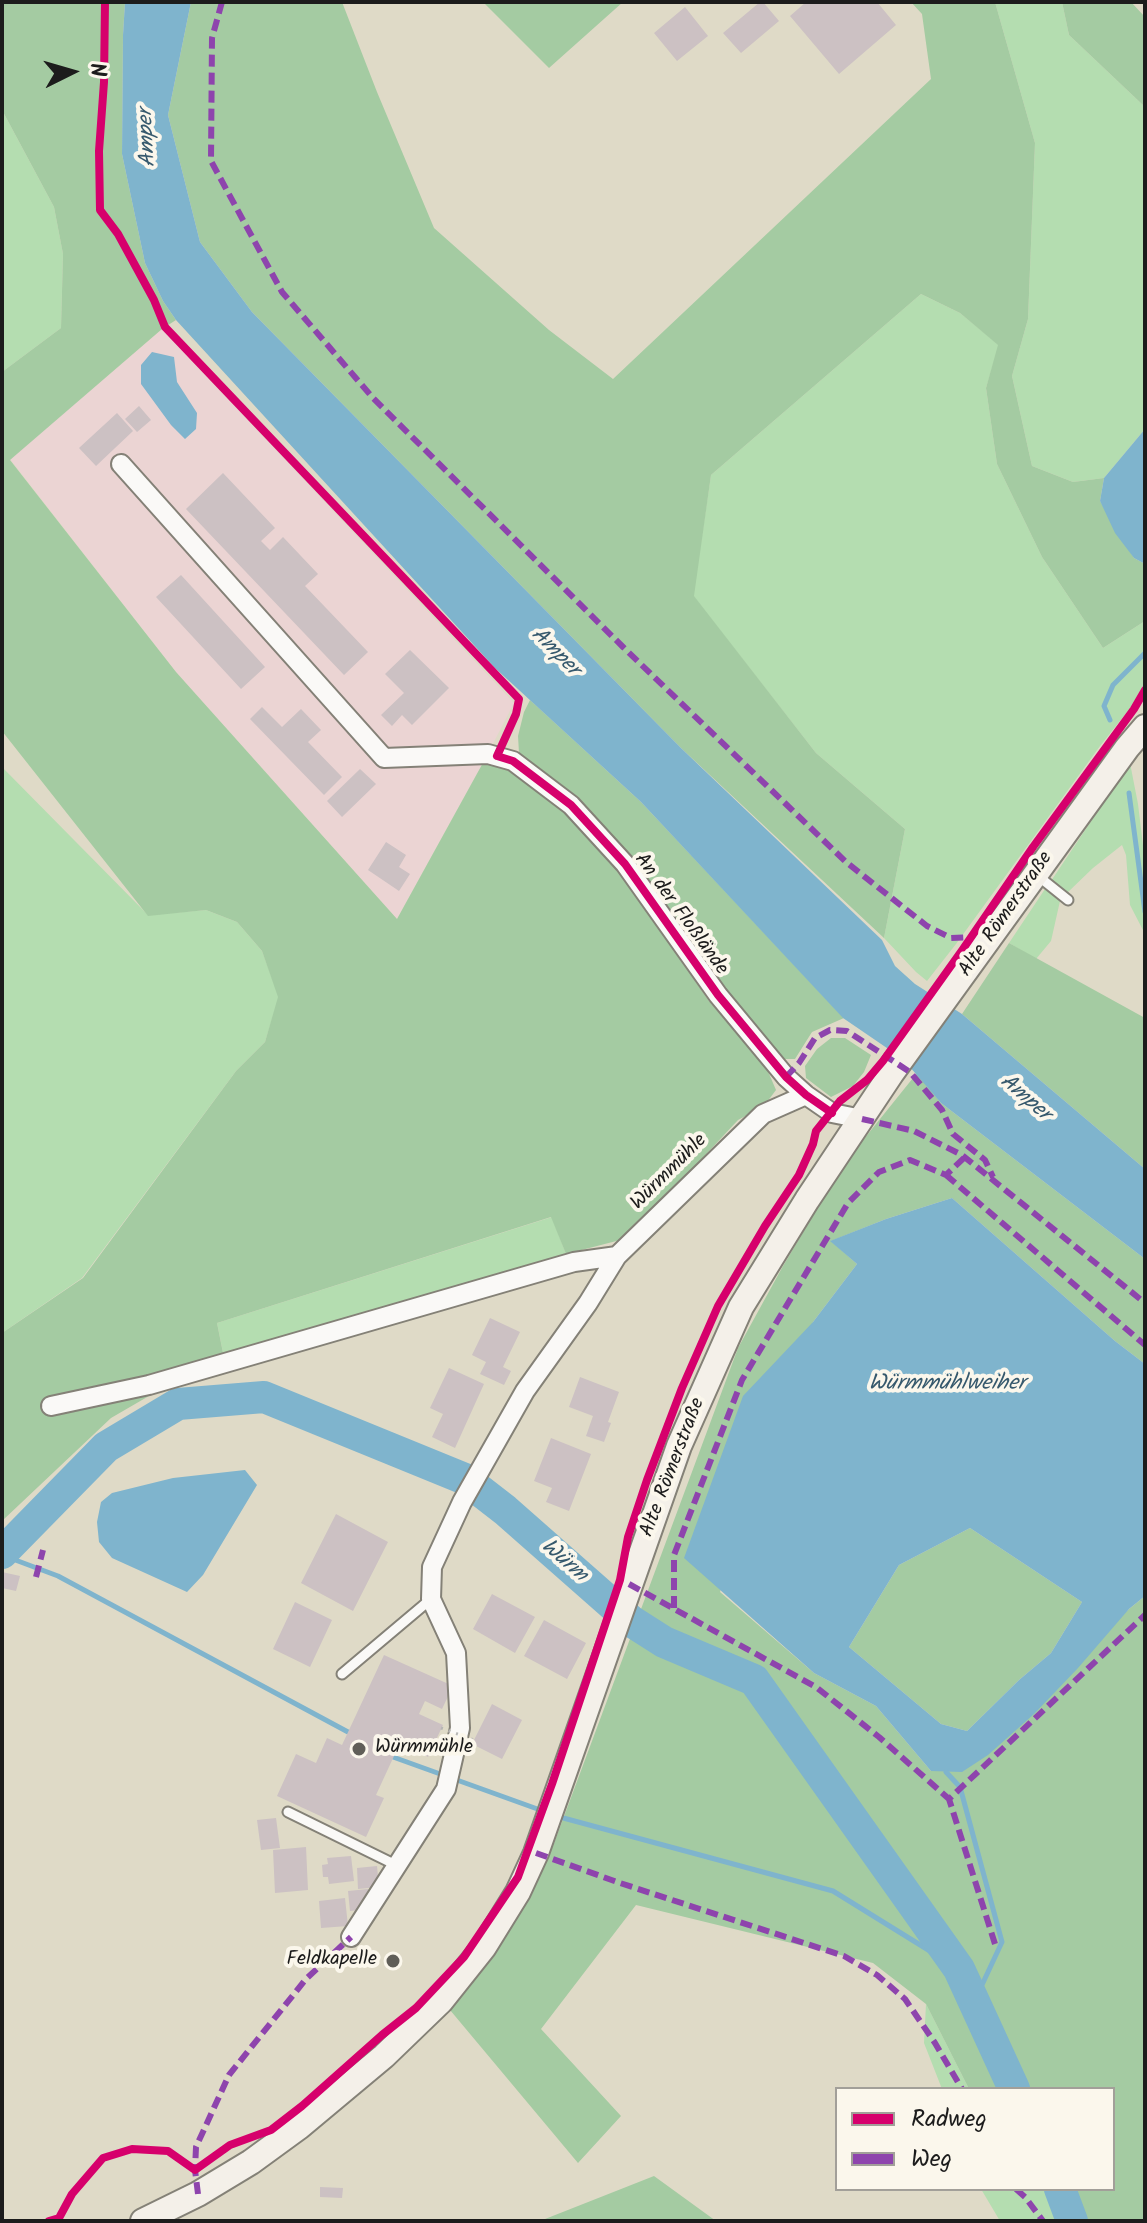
<!DOCTYPE html>
<meta charset="utf-8">
<style>
body{margin:0}
#map{position:relative;width:1147px;height:2223px;overflow:hidden;background:#dfdac7;font-family:Kalam,sans-serif}
canvas{display:block}
.frame{position:absolute;inset:0;border:4px solid #1c1c1c;pointer-events:none}
.legend{position:absolute;left:835px;top:2087px;width:280px;height:104px;box-sizing:border-box;background:#fbf7ec;border:2px solid #a29f99;margin:0;padding:10px 14px;list-style:none;font-size:24px;color:#1c1c1c}
.legend li{display:flex;align-items:center;gap:16px;height:40px}
.legend b{width:40px;border:2px solid #a29f99}
.north{position:absolute;left:32px;top:32px;width:80px;height:80px;-webkit-text-stroke:6px #fbf7ec;paint-order:stroke;rotate:85deg;font-size:22px;font-weight:700;line-height:32px;text-align:center;color:#1c1c1c}
.north::after{content:'';display:block;margin:auto;width:28px;height:36px;background:#1c1c1c;clip-path:polygon(50% 0,100% 100%,50% 72%,0 100%)}
</style>
<div id="map">
<canvas width="1147" height="2223"></canvas>
<div class="frame"></div>
<ul class="legend">
<li><b style="height:10px;background:#d6006c"></b>Radweg</li>
<li><b style="height:10px;background:#8e44ad"></b>Weg</li>
</ul>
<div class="north">N</div>
</div>
<script>
const ctx = document.querySelector('canvas').getContext('2d');
ctx.lineJoin = 'round';
function fillPath(path, color) { ctx.fillStyle = color; ctx.fill(path, 'evenodd'); }
const toPath = rows => new Path2D(rows.map(r => 'M' + r).join(''));
function stroke(path, color, width, dash) { ctx.strokeStyle = color; ctx.lineWidth = width; ctx.lineCap = dash ? 'butt' : 'round'; ctx.setLineDash(dash || []); ctx.stroke(path); }
function drawText(font, color, halo, rows, align = 'center') {
  ctx.font = font + ' Kalam,sans-serif'; ctx.lineWidth = 8; ctx.setLineDash([]); ctx.textBaseline = 'middle'; ctx.strokeStyle = halo; ctx.fillStyle = color; for (const [text, x, y, turn = 0] of rows) {
    ctx.save(); ctx.translate(x, y); ctx.rotate((+turn || 0) * Math.PI / 180); ctx.textAlign = isNaN(turn) ? turn : align; if (halo) ctx.strokeText(text, 0, 0); ctx.fillText(text, 0, 0); ctx.restore();
  }
}
fillPath(toPath([
 [162,329,514,703,484,761,397,919,176,672,10,459]
]), '#ebd4d3');
fillPath(toPath([
 [995,2,1062,2,1069,35,1145,107,1145,429,1104,478,1073,482,1032,466,1012,376,1028,319,1035,143],
 [2,110,54,207,63,254,61,328,2,372],
 [921,294,960,313,999,345,986,388,997,464,1042,557,1103,648,1145,621,1145,682,1131,707,1100,746,956,944,927,981,916,972,884,938,905,829,816,753,693,596,711,475],
 [1130,763,1138,804,1145,862,1145,934,1130,905,1126,855,1122,845,1093,868,1066,894,1051,881],
 [2,767,148,915,206,910,237,922,262,951,279,997,265,1042,236,1071,82,1278,2,1333],
 [1045,889,1060,901,1051,941,1036,959,1009,943],
 [552,1217,566,1254,223,1353,217,1323],
 [926,2004,969,2089,942,2089,924,2043],
 [981,2189,1043,2189,1064,2221,1000,2221]
]), '#b4ddb0');
fillPath(toPath([
 [2,2,125,2,123,35,122,154,145,263,163,301,176,320,162,329,10,460,176,672,397,919,484,761,508,770,566,812,618,870,709,1001,767,1069,776,1090,764,1106,738,1120,628,1238,566,1254,551,1217,217,1323,223,1353,111,1418,2,1521,2,1333,83,1278,236,1071,265,1042,278,997,262,951,237,922,206,910,148,916,2,731,2,372,61,328,63,254,54,207,2,110],
 [191,2,342,2,377,92,434,228,549,330,613,379,931,79,922,14,911,2,995,2,1035,143,1028,319,1012,376,1032,466,1073,482,1104,478,1100,501,1134,558,1145,564,1145,621,1103,648,1042,557,997,464,986,388,998,345,960,313,921,294,711,475,694,596,816,753,905,829,884,938,681,748,252,312,200,242,168,115],
 [483,2,623,2,549,68],
 [1062,2,1131,2,1145,17,1145,107,1069,35],
 [530,700,641,802,844,1018,812,1032,795,1059,784,1059,725,989,631,856,578,797,519,753,518,736,524,712],
 [1009,943,1145,1018,1145,1169,962,1014],
 [831,1038,845,1038,871,1055,864,1072,853,1086,831,1097,806,1078,805,1066,817,1049],
 [917,1073,941,1103,1145,1259,1145,1364,1115,1341,952,1198,886,1219,831,1241,857,1264,813,1322,720,1592,814,1673,876,1706,931,1771,1145,1596,1145,2221,1064,2221,1043,2189,1113,2189,1113,2089,969,2089,926,2004,873,1963,636,1905,541,2029,621,2116,578,2163,450,2010,553,1846,738,1348,783,1266,843,1165],
 [970,1528,1082,1602,1051,1653,1019,1680,967,1731,941,1724,849,1647,899,1565],
 [654,2176,716,2221,540,2221]
]), '#a4cba2');
fillPath(toPath([
 [125,2,191,2,168,115,200,242,252,312,681,748,882,940,895,966,915,984,962,1014,1145,1169,1145,1259,941,1103,903,1059,843,1018,641,802,495,668,176,320,163,301,145,263,122,154,123,35],
 [152,352,174,357,177,382,197,413,196,429,185,439,171,425,141,384,141,365],
 [1145,429,1145,564,1134,558,1115,533,1100,501,1104,478],
 [952,1198,1115,1341,1145,1364,1145,1596,1129,1609,1078,1668,1034,1714,988,1755,962,1772,931,1771,876,1706,814,1673,684,1558,743,1396,813,1322,857,1264,830,1241,886,1219],
 [970,1528,1082,1602,1051,1653,1019,1680,967,1731,941,1724,849,1647,899,1565],
 [245,1470,257,1485,203,1575,187,1592,112,1558,99,1542,97,1522,101,1502,112,1493,173,1478]
]), '#7fb4cd');
stroke(toPath([
 [1110,720,1104,706,1113,685,1145,653],
 [1129,793,1145,912],
 [2,1555,58,1576,348,1732],
 [393,1757,543,1811],
 [946,1772,960,1787,1002,1942,974,2002],
 [556,1816,833,1891,959,1969]
]), '#7fb4cd', 5);
stroke(toPath([
 [2,1553,106,1447,178,1404,264,1397,465,1479,505,1510,631,1621,664,1642,754,1680,959,1969,1014,2089],
 [1060,2189,1072,2221]
]), '#7fb4cd', 32);
fillPath(toPath([
 [760,2,763,2,779,21,741,53,723,33],
 [806,2,877,2,896,25,839,74,790,16],
 [685,7,708,36,677,61,654,33],
 [139,406,151,420,137,432,125,419],
 [117,413,133,431,96,466,79,448],
 [223,473,275,528,261,541,270,550,283,537,318,574,305,586,368,652,344,675,186,509],
 [181,575,265,667,241,689,156,597],
 [410,650,449,688,412,725,402,715,392,726,381,715,404,693,385,674],
 [262,707,282,727,301,709,321,730,308,742,342,777,324,795,250,719],
 [360,769,376,784,342,817,327,801],
 [386,842,406,855,399,867,410,874,399,891,368,870],
 [490,1318,520,1332,503,1367,511,1371,504,1385,480,1374,486,1362,472,1355],
 [449,1368,484,1384,455,1448,432,1437,443,1414,430,1408],
 [580,1377,619,1392,608,1422,611,1423,604,1442,586,1436,593,1416,569,1407],
 [551,1438,591,1454,569,1511,546,1502,552,1488,534,1481],
 [336,1514,388,1542,353,1611,301,1583],
 [2,1572,20,1576,16,1591,2,1588],
 [492,1594,535,1617,515,1653,473,1629],
 [295,1602,332,1620,310,1667,273,1649],
 [544,1620,586,1643,567,1679,524,1656],
 [384,1655,453,1686,442,1709,425,1701,419,1714,443,1725,428,1757,400,1743,376,1795,384,1798,366,1837,277,1796,296,1754,316,1763,327,1738,342,1745],
 [492,1704,522,1720,502,1759,472,1744],
 [276,1818,280,1848,261,1850,257,1820],
 [306,1847,308,1890,275,1893,273,1850],
 [351,1856,354,1881,329,1884,328,1877,323,1877,322,1865,328,1864,327,1858],
 [377,1866,379,1887,358,1889,357,1868],
 [368,1889,370,1909,350,1911,348,1891],
 [345,1898,348,1926,321,1928,319,1901],
 [392,1953,401,1959,394,1970,385,1963],
 [320,2187,343,2188,342,2198,320,2197]
]), '#ccc1c3');
const service = toPath([
 [1038,876,1068,900],
 [342,1674,431,1599],
 [288,1812,398,1866]
]);
const minor = toPath([
 [121,464,384,758,488,754,513,761,571,805,625,864,718,995,786,1077,806,1095,832,1113,862,1119],
 [51,1406,149,1385,574,1262,617,1256],
 [351,1937,446,1789,460,1728,456,1653,431,1599,432,1567,462,1502,525,1391,588,1303,617,1256,763,1114,806,1095]
]);
const secondary = toPath([
 [143,2221,198,2194,251,2162,299,2127,384,2056,441,2001,484,1947,518,1892,536,1853,679,1446,741,1307,807,1200,891,1074,1127,748,1145,727]
]);
stroke(service, '#848177', 13);
stroke(minor, '#848177', 22);
stroke(secondary, '#848177', 28);
stroke(service, '#faf9f7', 9);
stroke(minor, '#faf9f7', 18);
stroke(secondary, '#f4f0e9', 24);
stroke(toPath([
 [441,1728,474,1740]
]), '#b7b6b3', 3, [2, 6]);
stroke(toPath([
 [222,2,212,38,211,161,282,292,373,398,623,647,846,862,927,926,951,938,971,937],
 [786,1077,799,1063,815,1038,830,1030,847,1031,910,1072,942,1110,953,1134,985,1160,993,1177],
 [862,1119,914,1131,962,1155,1145,1303],
 [946,1175,1145,1345],
 [36,1577,43,1550],
 [629,1584,816,1687,879,1737,949,1799],
 [674,1608,674,1555,742,1380,848,1203,879,1172,910,1160,946,1175,965,1157],
 [536,1853,620,1883,844,1956,877,1975,905,1999,935,2043,962,2089],
 [995,1944,949,1799,1145,1615],
 [1016,2189,1025,2197,1043,2221],
 [198,2194,195,2170,196,2147,229,2075,306,1979,351,1937]
]), '#8e44ad', 6, [12, 6]);
stroke(toPath([
 [105,2,104,82,99,151,100,210,118,234,154,300,165,327,519,699,516,714,497,756,513,761,571,805,625,864,718,995,786,1077,806,1095,832,1113],
 [49,2221,59,2218,72,2194,103,2158,132,2149,168,2151,195,2170,230,2145,271,2130,302,2106,382,2035,416,2008,464,1957,518,1877,552,1784,620,1580,628,1537,647,1480,682,1388,718,1306,765,1226,799,1175,813,1144,816,1131,840,1101,867,1080,883,1061,963,949,1033,847,1134,709,1145,690]
]), '#d6006c', 8);
for (const [x, y, r, color] of [
 [359,1749,8,"#605e58"],
 [393,1961,8,"#605e58"]
]) { const dot = new Path2D(); dot.arc(x, y, r, 0, 2 * Math.PI); ctx.fillStyle = color; ctx.fill(dot); stroke(dot, '#fbf7ec', 3); }
drawText('20px', '#1c1c1c', '#fbf7ec', [
 ["An der Floßlände",680,915,54],
 ["Alte Römerstraße",1007,915,-55],
 ["Würmmühle",670,1173,-45],
 ["Alte Römerstraße",674,1468,-69]
]);
drawText('20px', '#1c1c1c', '#fbf7ec', [
 ["Würmmühle",375,1749],
 ["Feldkapelle",377,1961,"right"]
], 'left');
drawText('italic 22px', '#36596d', '#fbf7ec', [
 ["Amper",149,138,-93],
 ["Amper",554,653,45],
 ["Amper",1024,1099,41],
 ["Würmmühlweiher",947,1385],
 ["Würm",563,1562,41]
]);
</script>
